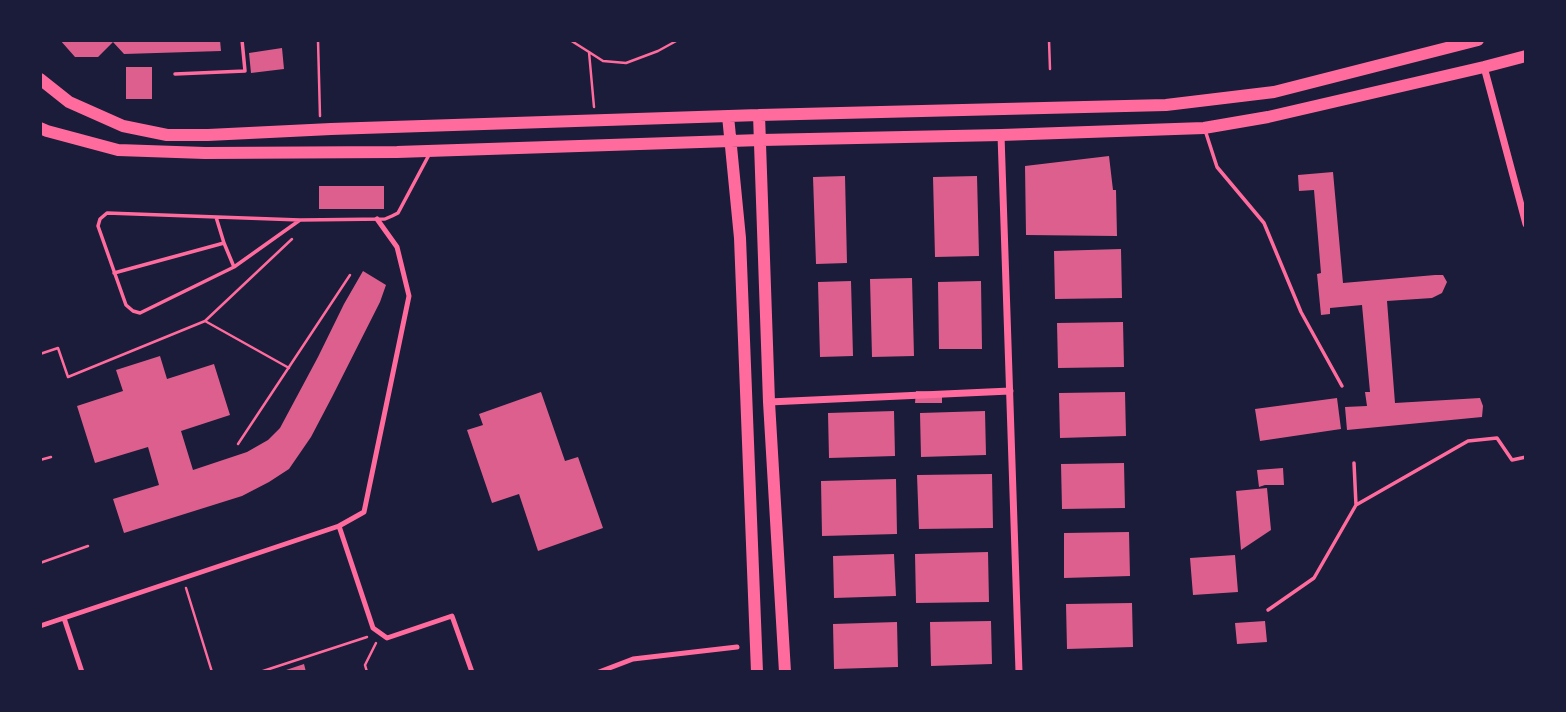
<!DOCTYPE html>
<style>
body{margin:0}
#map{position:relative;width:1566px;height:712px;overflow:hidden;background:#1b1b3a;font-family:"PT Sans Narrow",sans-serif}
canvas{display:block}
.frame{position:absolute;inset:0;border:42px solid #1b1b3a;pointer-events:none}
</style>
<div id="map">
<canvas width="1566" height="712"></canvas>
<div class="frame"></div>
</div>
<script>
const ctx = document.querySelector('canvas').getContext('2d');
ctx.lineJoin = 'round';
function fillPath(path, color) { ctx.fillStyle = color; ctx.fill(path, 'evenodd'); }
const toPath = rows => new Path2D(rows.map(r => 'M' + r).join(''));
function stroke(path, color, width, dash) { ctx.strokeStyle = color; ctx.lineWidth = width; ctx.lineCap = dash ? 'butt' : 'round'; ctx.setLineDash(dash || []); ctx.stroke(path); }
fillPath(toPath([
 [60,40,220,40,221,51,124,54,113,42,98,57,75,57],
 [282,48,284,69,251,73,249,53],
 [126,67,152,67,152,99,126,99],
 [1109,156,1113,190,1116,190,1117,236,1026,235,1025,166],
 [1333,172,1343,283,1435,275,1443,275,1447,282,1442,293,1432,298,1387,301,1395,403,1480,398,1483,406,1482,417,1347,430,1345,407,1367,406,1365,392,1370,392,1362,305,1330,308,1330,314,1321,315,1317,274,1321,273,1314,190,1299,191,1298,175],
 [845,176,847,263,816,264,813,177],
 [977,176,979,256,935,257,933,177],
 [319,186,384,186,384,209,319,209],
 [1121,249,1122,298,1055,299,1054,251],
 [363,271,386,285,380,302,332,397,311,437,289,469,269,482,242,496,124,533,113,499,159,485,148,447,95,463,77,406,123,391,116,370,160,356,167,379,214,364,230,415,181,431,193,470,247,452,268,440,280,428,318,357,344,304],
 [912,278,914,356,872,357,870,279],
 [851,281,853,356,820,357,818,282],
 [981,281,982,349,939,349,938,282],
 [1123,322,1124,367,1058,368,1057,323],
 [916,391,942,392,942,403,915,403],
 [541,392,565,461,578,457,603,528,538,551,519,494,492,503,467,430,483,425,479,414],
 [1125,392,1126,436,1060,438,1059,393],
 [1337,398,1341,429,1260,441,1255,409],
 [894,411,895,456,829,458,828,413],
 [985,411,986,455,921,457,920,413],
 [1124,463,1125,508,1062,509,1061,464],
 [1283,468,1284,485,1265,485,1259,487,1257,470],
 [992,474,993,528,919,529,917,475],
 [896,479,897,534,822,536,821,481],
 [1267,488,1271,530,1241,550,1236,491],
 [1129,532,1130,576,1064,578,1064,533],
 [988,552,989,602,916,603,915,554],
 [894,554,896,596,834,598,833,556],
 [1235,555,1238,592,1193,595,1190,558],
 [1132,603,1133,647,1067,649,1066,604],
 [991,621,992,664,931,666,930,622],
 [1265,621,1267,642,1237,644,1235,623],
 [897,622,898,667,834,669,833,624],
 [304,664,306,672,283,672,283,671]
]), '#dd5f8e');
stroke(toPath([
 [318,40,320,116],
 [570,40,589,52,594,107],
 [1049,40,1050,69],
 [589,52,603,61,626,63,658,51,678,40],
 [205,321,292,239],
 [40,354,58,348,68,377,205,321,289,368],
 [238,444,350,275],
 [40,460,51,457],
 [40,563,88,546],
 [186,588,212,672],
 [260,672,367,637],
 [367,672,365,665,376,643]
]), '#ff6b9d', 2.5);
stroke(toPath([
 [175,74,245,71,242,40],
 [1205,130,1217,167,1264,223,1301,312,1342,386],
 [216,217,224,243],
 [300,220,107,213,100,219,98,226,126,305,133,311,140,313,234,267,300,220,385,219,392,216,398,213,430,153],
 [114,273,224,243,234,267],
 [1356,505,1468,441,1497,438,1512,460,1526,457],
 [1268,610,1314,578,1356,505,1354,463]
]), '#ff6b9d', 3.5);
stroke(toPath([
 [339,526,364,512,409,296,397,247,377,219],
 [64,618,82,672],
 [40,626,339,526,373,628,387,638,452,616,472,672],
 [599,672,633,659,737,647]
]), '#ff6b9d', 5);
stroke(toPath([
 [1484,67,1526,224],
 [1001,135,1019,672],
 [769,402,1010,391]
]), '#ff6b9d', 7);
stroke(toPath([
 [40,79,69,102,123,126,167,135,208,135,331,129,759,115,1166,105,1274,92,1478,40],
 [759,115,769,402,785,672],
 [728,116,740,238,757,672],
 [40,128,47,131,118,150,205,153,397,152,761,140,1001,135,1204,128,1268,117,1484,67,1526,56]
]), '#ff6b9d', 12);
</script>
